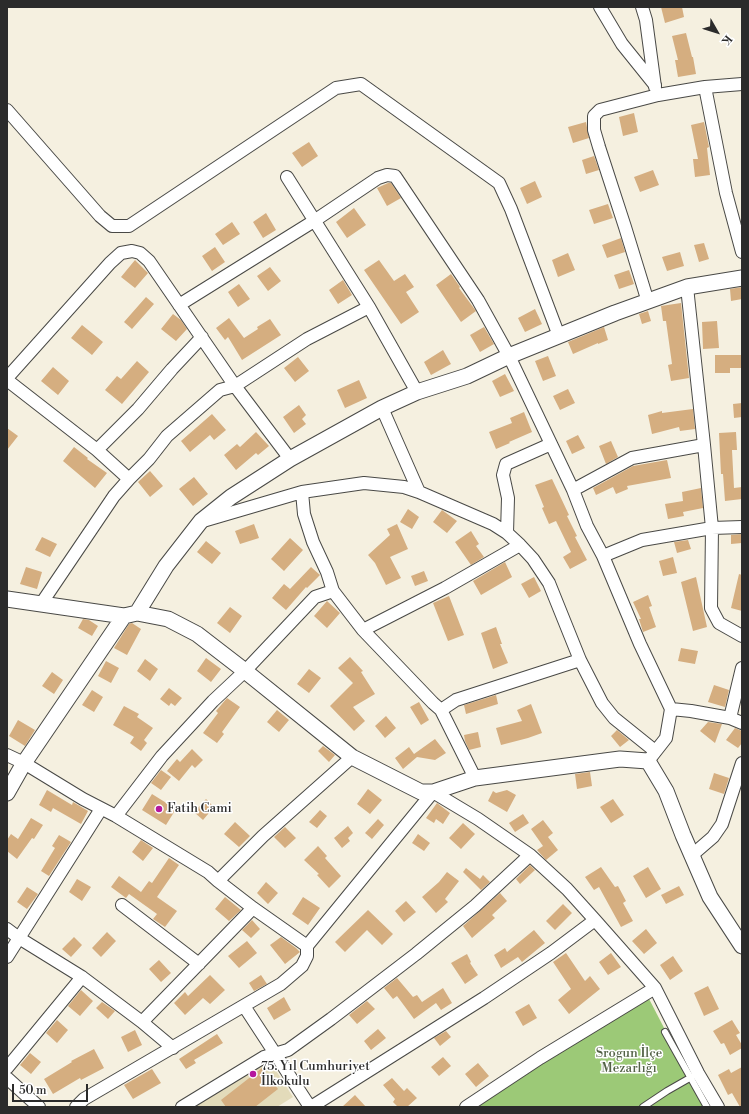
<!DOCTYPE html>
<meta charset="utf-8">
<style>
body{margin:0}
#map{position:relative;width:749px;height:1114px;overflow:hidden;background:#f5f0e0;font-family:"Libre Bodoni",serif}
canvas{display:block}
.frame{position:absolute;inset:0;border:8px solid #2b2b2b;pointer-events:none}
.north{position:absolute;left:697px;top:12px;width:40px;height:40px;-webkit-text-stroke:3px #fff;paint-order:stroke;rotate:129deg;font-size:11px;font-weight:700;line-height:16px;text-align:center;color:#2b2b2b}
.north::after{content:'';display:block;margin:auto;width:14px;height:18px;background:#2b2b2b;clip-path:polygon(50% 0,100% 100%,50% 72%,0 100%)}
.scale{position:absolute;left:12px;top:1084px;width:76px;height:18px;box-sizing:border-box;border:2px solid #2b2b2b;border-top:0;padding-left:5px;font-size:12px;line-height:14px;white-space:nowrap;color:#2b2b2b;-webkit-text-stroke:3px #fff;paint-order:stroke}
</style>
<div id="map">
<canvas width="749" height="1114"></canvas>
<div class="frame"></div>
<div class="north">K</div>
<div class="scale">50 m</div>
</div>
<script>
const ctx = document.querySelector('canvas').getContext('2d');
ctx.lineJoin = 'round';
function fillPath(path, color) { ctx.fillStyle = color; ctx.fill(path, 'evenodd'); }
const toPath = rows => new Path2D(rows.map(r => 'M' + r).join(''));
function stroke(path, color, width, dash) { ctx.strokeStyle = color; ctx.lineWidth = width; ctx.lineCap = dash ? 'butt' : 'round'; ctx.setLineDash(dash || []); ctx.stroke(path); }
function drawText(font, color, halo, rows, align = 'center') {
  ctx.font = font + ' "Libre Bodoni",serif'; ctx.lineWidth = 3; ctx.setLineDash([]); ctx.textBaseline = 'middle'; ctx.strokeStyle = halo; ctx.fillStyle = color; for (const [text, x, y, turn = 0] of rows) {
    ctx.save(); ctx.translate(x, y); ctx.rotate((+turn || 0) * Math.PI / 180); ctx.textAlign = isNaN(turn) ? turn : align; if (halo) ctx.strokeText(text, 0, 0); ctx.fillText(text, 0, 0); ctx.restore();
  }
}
fillPath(toPath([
 [264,1052,293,1097,277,1107,197,1107,191,1098]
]), '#e3dbba');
fillPath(toPath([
 [647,995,705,1107,476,1107]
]), '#9cc977');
fillPath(toPath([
 [661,7,682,7,684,17,665,23],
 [686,33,692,57,693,57,696,74,678,77,675,60,678,60,672,36],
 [634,113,638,132,623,136,619,117],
 [586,122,589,138,573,143,568,127],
 [704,122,709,147,707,148,710,175,695,177,693,159,698,159,691,125],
 [309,142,318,156,302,167,292,153],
 [594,156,599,170,586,174,582,160],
 [653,170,659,185,640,192,634,177],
 [535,181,542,197,527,204,520,188],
 [388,183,391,183,401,198,387,206,377,188],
 [608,204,613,218,594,224,589,210],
 [354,208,366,225,347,238,336,222],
 [266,213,276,230,263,238,253,222],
 [232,222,240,234,223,245,215,234],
 [621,238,625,252,607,258,602,245],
 [704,243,709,259,699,262,694,245],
 [215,247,225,262,212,271,202,256],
 [680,252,684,266,667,271,662,257],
 [568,253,575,270,558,277,552,260],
 [135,260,148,273,135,288,121,277],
 [379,260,394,281,405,274,414,287,406,292,419,312,401,324,364,270],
 [270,267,281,281,268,291,257,276],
 [629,270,634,284,619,289,614,275],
 [451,274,460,287,459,288,476,311,461,322,436,285],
 [343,280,352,295,338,304,329,290],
 [239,284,250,299,238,307,228,292],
 [742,287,742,299,731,301,730,289],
 [146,297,154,304,132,329,124,322],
 [681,303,689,378,671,381,668,365,672,364,666,321,663,321,661,306],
 [535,309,542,324,525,332,518,318],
 [648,311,651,321,642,324,639,314],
 [173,314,181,320,187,329,176,341,161,329],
 [229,318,244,338,258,329,257,327,270,319,281,335,242,360,228,337,225,340,216,328],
 [717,321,719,348,703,349,702,322],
 [82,325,103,342,92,355,71,338],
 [484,327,494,344,480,352,470,335],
 [604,327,608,340,598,344,598,343,573,354,568,342],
 [443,350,451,364,431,375,424,362],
 [715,355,742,355,742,368,730,368,730,373,715,373],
 [548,356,556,376,543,381,535,361],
 [298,357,309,371,295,382,284,368],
 [137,361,149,372,122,404,105,390,117,376,121,379],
 [53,367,69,381,58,395,41,381],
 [505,374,514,391,500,397,492,381],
 [359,380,367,398,345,408,337,390],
 [568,389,575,403,560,410,553,396],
 [742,403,742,417,734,418,733,404],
 [299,405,306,415,302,419,306,424,294,433,283,417],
 [693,409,695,429,680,431,679,427,652,434,648,415,662,411,662,413],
 [524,412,532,432,509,442,510,443,496,449,489,432,512,423,510,418],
 [212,414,226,430,214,440,210,435,190,452,181,441],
 [7,428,18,436,7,450],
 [256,432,269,446,258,455,256,453,236,470,224,455,237,444,240,447],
 [736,432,737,450,732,450,734,488,742,487,742,499,725,501,723,474,721,474,719,433],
 [578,435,585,448,572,454,566,441],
 [611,441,618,457,606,464,599,446],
 [74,447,88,458,87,459,107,473,95,488,63,461],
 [667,460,671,478,627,486,628,489,616,494,613,487,596,495,593,488,633,466],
 [150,471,163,486,150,497,138,482],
 [194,477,208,494,193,506,179,489],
 [552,479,569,515,567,516,577,536,575,537,587,560,570,569,563,557,571,552,556,521,549,524,542,508,544,507,535,485],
 [701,488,703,508,683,512,684,516,668,519,665,504,683,501,682,492],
 [408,509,419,517,412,529,400,522],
 [442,510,457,521,447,533,433,522],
 [254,524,259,538,240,544,235,531],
 [397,524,408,549,390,557,401,578,386,585,375,563,368,555,390,535,387,529],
 [471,531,479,544,476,546,484,557,471,565,455,542],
 [742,534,742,543,731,544,731,535],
 [42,537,57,544,50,557,35,550],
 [290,538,303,550,284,571,271,559],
 [688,540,691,549,677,553,674,542],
 [206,541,221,553,212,564,197,552],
 [673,557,677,573,663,576,659,561],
 [505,562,512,577,481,595,473,581],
 [26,567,42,572,37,589,20,584],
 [311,567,320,575,307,588,306,587,286,610,272,598,284,584,290,589],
 [424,571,428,581,415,586,411,576],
 [739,574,742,575,742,611,731,608],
 [534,577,541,591,529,598,521,584],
 [696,577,707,627,693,631,681,582],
 [648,595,652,606,649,607,656,627,643,632,639,619,641,619,633,602],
 [449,596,464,635,448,641,433,603],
 [327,601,340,613,327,628,314,616],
 [230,607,242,616,230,633,217,623],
 [83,619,89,620,98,626,92,636,78,628],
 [132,623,141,629,127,655,114,648,129,624],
 [496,627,502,644,500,644,508,663,493,669,481,633],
 [681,648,698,651,695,664,678,661],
 [350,657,363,671,361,672,375,694,353,707,365,721,354,731,330,706,353,683,338,668],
 [206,658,221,669,211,682,197,671],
 [145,659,158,669,150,681,137,671],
 [106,661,119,668,111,683,98,676],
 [309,669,321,678,309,693,297,684],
 [52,672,63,680,54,694,42,686],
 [714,685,729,690,725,707,708,702],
 [169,688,182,698,175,706,171,703,169,706,160,699],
 [92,690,103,697,94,712,82,705],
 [496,695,498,704,466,714,464,705],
 [227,698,240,707,222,732,224,734,217,743,203,733,218,713,216,711],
 [419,702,429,720,421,725,410,707],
 [531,704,542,733,528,738,501,745,496,728,522,721,517,710],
 [124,706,139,714,137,717,153,728,144,740,147,743,141,751,130,743,134,737,113,725],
 [277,710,289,720,279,732,267,722],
 [386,716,396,728,385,738,375,726],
 [18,720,35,730,25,746,9,736],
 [708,722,722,724,715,743,700,731],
 [735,728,742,731,742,743,738,748,726,740],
 [617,730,629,740,620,747,611,736],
 [478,732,481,747,469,750,465,741,464,735],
 [435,739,446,753,435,760,417,757,403,769,395,758,409,747,414,754],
 [323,746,335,755,329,762,318,751],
 [192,749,203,760,195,768,192,765,179,781,167,771,177,759,180,762],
 [161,770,171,777,161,790,151,783],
 [590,772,592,786,577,789,575,774],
 [714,773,729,778,724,794,709,789],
 [368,789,382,800,370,814,357,804],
 [47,790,72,805,73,802,88,811,81,824,53,808,51,812,39,805],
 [507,790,516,795,507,812,488,801,493,791,496,793],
 [152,794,176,809,166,825,142,810],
 [206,799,214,807,203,820,194,812],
 [613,799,624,815,611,823,600,807],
 [437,803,450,813,443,824,436,819,434,823,426,818],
 [320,810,327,816,317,828,309,822],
 [523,814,529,823,515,832,509,823],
 [31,818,43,825,34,839,32,838,17,859,7,851,7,840,11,834,18,839],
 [378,819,384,825,372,839,365,833],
 [543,820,553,833,548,837,558,850,546,860,537,850,543,846,531,829],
 [235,822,250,836,239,847,224,834],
 [463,823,475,834,461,849,449,838],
 [348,826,353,833,348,838,350,841,342,848,334,838],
 [285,827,296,838,285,848,274,837],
 [418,834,430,843,424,851,412,843],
 [59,835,71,842,49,876,41,871,55,848,52,846],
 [141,840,153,848,143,861,132,852],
 [318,846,327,856,325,858,341,876,329,888,317,875,319,874,304,860],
 [169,858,179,865,157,897,177,911,165,927,153,919,157,914,129,894,126,898,111,887,119,876,141,892,149,881,152,883],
 [530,865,535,870,520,884,516,879],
 [601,867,615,887,618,886,626,901,623,903,633,921,621,927,599,887,594,890,585,877],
 [648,867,661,889,646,898,633,876],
 [466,868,480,879,483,875,490,882,481,890,463,872],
 [447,872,459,881,445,899,448,902,436,913,422,897,439,882],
 [77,879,91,887,82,901,69,892],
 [266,882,278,893,268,904,257,893],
 [679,886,684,895,666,904,661,895],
 [27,887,38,894,27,909,17,902],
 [500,893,507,901,492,915,495,918,472,938,463,926],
 [225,897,241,910,229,921,215,909],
 [303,897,320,908,308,925,292,914],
 [406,901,416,912,404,922,395,911],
 [563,904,572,913,555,930,546,921],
 [368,910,393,934,382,945,367,930,345,952,335,942],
 [252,920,260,929,251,938,242,930],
 [646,929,657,943,644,954,632,941],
 [534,930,545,943,522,962,518,957,501,968,494,955,505,948,507,952],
 [107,932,116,941,101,957,92,948],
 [74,937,82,945,71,957,62,949],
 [281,937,296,948,300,952,285,964,270,945],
 [247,941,257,953,239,968,228,956],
 [566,953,585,981,590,976,600,989,569,1014,558,1000,571,989,553,962],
 [611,953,621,967,608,975,599,962],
 [467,954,471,962,470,963,478,975,465,984,451,963],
 [673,956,683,971,670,980,660,965],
 [159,960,171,973,161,982,149,969],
 [210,975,225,990,210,1004,203,998,185,1015,174,1003,185,992,188,996],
 [261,975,267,984,254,991,249,983],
 [397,978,413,997,417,995,422,1002,443,988,452,1003,441,1010,436,1003,414,1019,397,996,393,999,384,988],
 [708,986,719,1009,704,1016,694,993],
 [81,990,93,1001,80,1016,68,1006],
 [284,997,291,1010,274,1020,267,1008],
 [367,1001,375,1009,357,1024,349,1015],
 [102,1002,115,1011,108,1019,96,1008],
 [529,1004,537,1018,523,1026,515,1012],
 [57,1020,68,1030,57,1043,46,1033],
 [732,1020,740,1033,736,1035,742,1045,742,1048,730,1055,724,1043,721,1044,713,1031],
 [378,1029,386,1038,371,1050,364,1041],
 [135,1030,142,1045,128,1052,121,1037],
 [446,1031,451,1037,440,1046,434,1038],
 [217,1034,223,1043,194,1060,196,1063,186,1069,179,1059],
 [94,1049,104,1068,81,1080,80,1078,53,1094,44,1079,72,1062,71,1061],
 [30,1053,41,1062,31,1074,20,1065],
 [443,1057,451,1066,439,1076,431,1067],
 [478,1063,489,1076,476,1087,465,1074],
 [742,1067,742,1107,740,1107,732,1093,728,1095,718,1075,729,1069,731,1073],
 [262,1068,278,1089,255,1107,226,1107,221,1100],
 [152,1069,161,1083,133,1099,124,1085],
 [392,1078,404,1091,407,1088,417,1098,407,1107,398,1107,393,1102,395,1099,383,1085],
 [355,1095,366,1107,342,1107]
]), '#d5ae80');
const service = toPath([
 [665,1032,707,1107],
 [643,1107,667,1091,695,1075]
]);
const minor = toPath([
 [600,7,622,44,655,85],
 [642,7,646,20,655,87],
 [705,87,726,193,742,252],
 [7,110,100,216,112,226,129,226,336,88,361,84,499,183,511,209,559,336],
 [287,177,369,307,417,392],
 [687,287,704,445,712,528,711,608,719,623,742,636],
 [648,302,625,227,599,147,594,130,594,116,600,110,658,95,705,87,742,84],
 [179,305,314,221,378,178,387,175,395,176,478,300,509,356,573,490,587,526,603,556,640,644,671,709,666,738,648,761],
 [7,378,110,263,121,253,132,251,140,253,149,261,235,386,290,459],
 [7,380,97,450,138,409,172,369,202,337],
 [382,408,419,492],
 [97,450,129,479],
 [573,490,632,458,704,445],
 [203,521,302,492],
 [507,533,508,498,503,475,506,464,551,444],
 [603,556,642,540,712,528,742,527],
 [333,591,363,630,433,703,441,710,475,778],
 [41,604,114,496,129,479,149,459,167,436,220,390,235,386,307,339,369,307],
 [363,630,445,588,520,545],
 [671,709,691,711,730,718,742,723],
 [441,710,456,700,580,660],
 [730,718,742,668],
 [7,755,24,763,83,799,116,816,208,872,218,881,253,908,307,946],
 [116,816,162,756,213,701,245,671,315,597,333,591,327,572,313,542,304,514,302,492,364,483,404,487,419,492,493,524,507,533,520,545,533,559,549,583,580,660,602,703,614,718,655,751],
 [691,856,713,837,722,824,742,763],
 [218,881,263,836,352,757],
 [122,905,199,964],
 [7,929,19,938,82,977,142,1022,173,1048],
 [7,957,101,809],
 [244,1006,310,1107],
 [142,1022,253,908],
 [7,1068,82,977],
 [7,1078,39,1107],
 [76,1107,84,1099,281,984,302,966,307,956,307,946,433,792,478,819,530,855,567,889,595,920,655,988,698,1073,718,1107],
 [182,1107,264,1057,288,1050,331,1019,416,954,475,906,530,855],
 [311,1107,484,998,551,953,595,920],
 [466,1107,540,1058,655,988]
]);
const tertiary = toPath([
 [7,599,124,616,137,613,168,619,197,634,245,671,352,757,421,792,433,792,475,778,620,759,648,761,666,791,683,835,710,897,742,946],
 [137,613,166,566,201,521,231,497,290,459,382,408,417,392,467,376,509,356,615,313,687,287,742,278],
 [7,793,24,763,124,616]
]);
stroke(service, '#494946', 8);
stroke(minor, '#494946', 14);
stroke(tertiary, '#494946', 17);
stroke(service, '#fff', 6);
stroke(minor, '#fff', 12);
stroke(tertiary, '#fff', 15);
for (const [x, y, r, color] of [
 [159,809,4,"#b5179e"],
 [253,1074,4,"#b5179e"]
]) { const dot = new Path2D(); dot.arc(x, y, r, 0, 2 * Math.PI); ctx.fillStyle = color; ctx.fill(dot); stroke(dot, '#fff', 1.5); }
drawText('13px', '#2b2b2b', '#fff', [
 ["Fatih Cami",167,809],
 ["75. Yıl Cumhuriyet",261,1067],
 ["İlkokulu",261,1082]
], 'left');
drawText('13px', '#536246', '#fff', [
 ["Srogun İlçe",629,1054],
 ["Mezarlığı",629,1069]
]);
</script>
